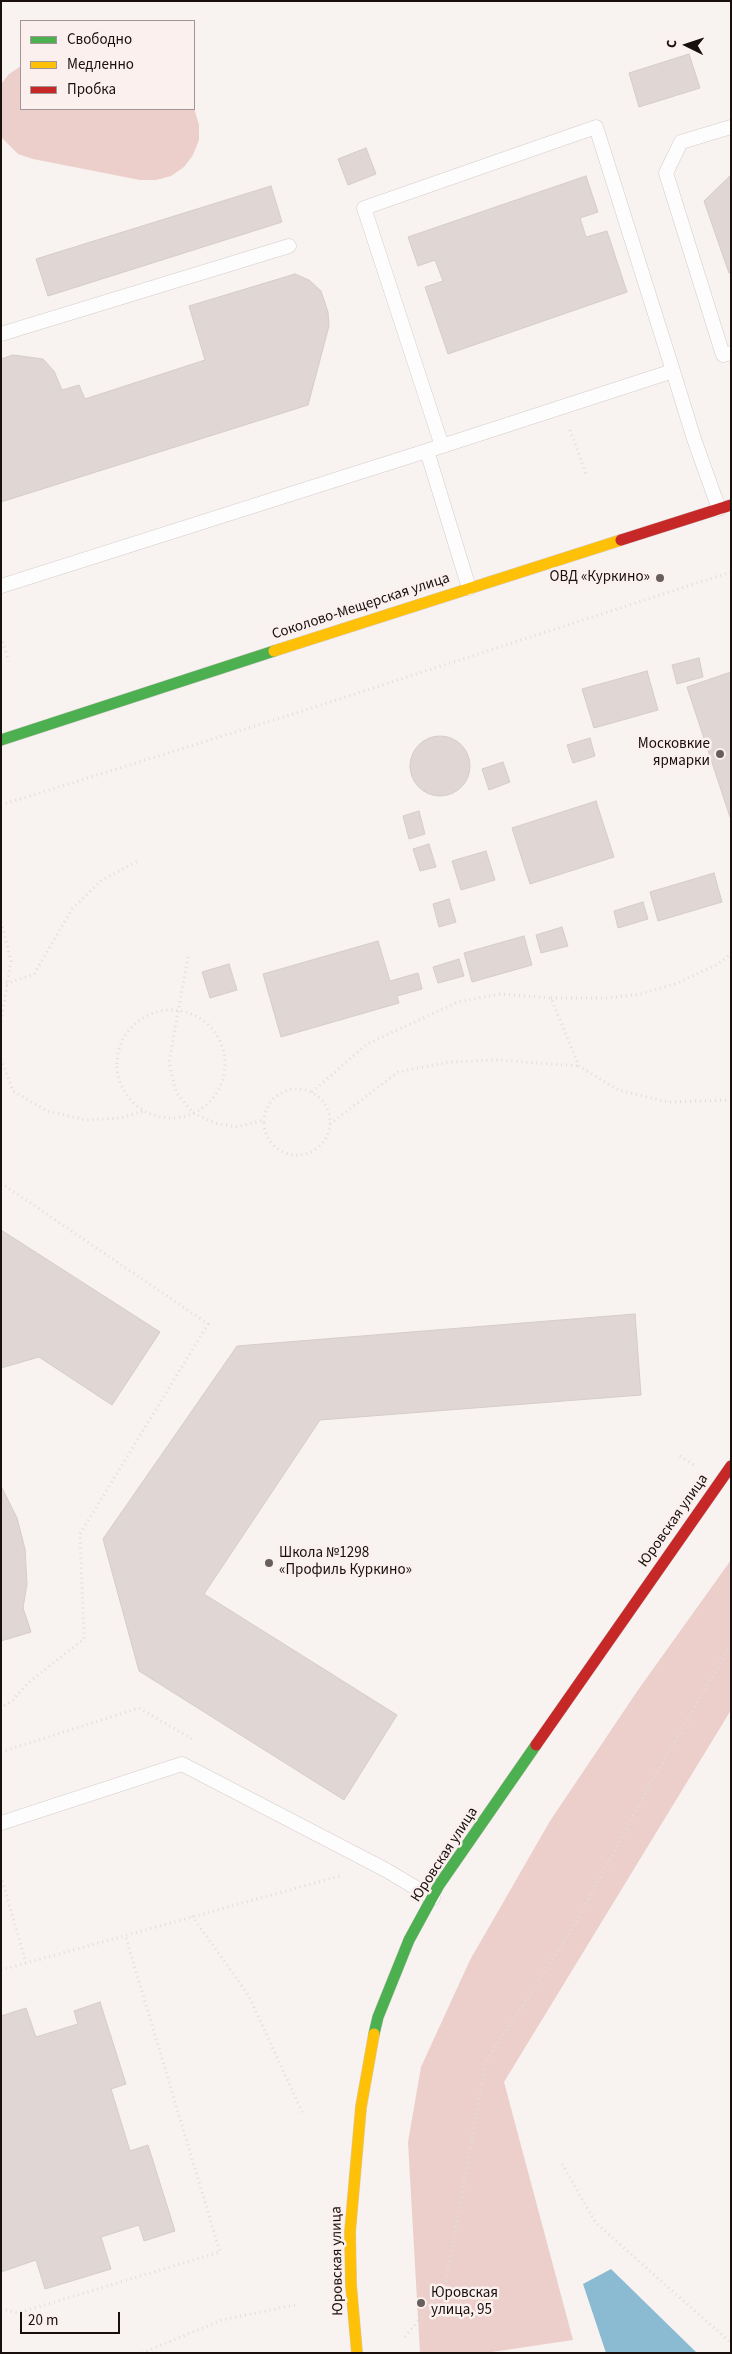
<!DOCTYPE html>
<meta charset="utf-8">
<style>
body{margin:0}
#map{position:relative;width:732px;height:2354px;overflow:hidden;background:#f8f2f0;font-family:"Source Sans 3",sans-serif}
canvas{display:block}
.frame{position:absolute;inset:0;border:2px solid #19100e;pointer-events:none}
.legend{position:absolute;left:20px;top:20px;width:175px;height:90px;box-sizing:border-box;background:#fbf0ed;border:1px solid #a19694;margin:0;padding:6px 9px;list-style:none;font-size:15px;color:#19100e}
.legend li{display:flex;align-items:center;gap:10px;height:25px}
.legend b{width:25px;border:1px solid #a19694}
.north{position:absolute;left:662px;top:20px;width:50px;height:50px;-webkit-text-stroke:4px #fbf0ed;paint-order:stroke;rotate:274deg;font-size:14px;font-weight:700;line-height:20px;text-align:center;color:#19100e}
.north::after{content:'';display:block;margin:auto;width:18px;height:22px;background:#19100e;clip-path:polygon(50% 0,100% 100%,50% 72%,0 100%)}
.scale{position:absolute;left:20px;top:2312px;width:100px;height:22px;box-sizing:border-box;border:2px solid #19100e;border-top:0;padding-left:6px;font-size:15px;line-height:18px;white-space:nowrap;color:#19100e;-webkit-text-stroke:4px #fbf0ed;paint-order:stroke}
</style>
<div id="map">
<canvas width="732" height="2354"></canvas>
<div class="frame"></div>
<ul class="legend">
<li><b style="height:6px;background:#4caf50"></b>Свободно</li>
<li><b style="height:6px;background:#ffc107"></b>Медленно</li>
<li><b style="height:6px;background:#c62828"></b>Пробка</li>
</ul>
<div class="north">С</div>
<div class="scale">20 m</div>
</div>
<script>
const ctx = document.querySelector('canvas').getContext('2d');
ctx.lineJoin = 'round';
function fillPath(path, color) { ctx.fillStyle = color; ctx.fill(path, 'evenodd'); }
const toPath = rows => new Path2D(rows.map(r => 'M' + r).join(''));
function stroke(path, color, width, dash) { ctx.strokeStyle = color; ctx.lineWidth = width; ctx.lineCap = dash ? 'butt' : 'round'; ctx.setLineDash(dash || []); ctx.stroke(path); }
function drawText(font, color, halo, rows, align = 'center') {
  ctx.font = font + ' "Source Sans 3",sans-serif'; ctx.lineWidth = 5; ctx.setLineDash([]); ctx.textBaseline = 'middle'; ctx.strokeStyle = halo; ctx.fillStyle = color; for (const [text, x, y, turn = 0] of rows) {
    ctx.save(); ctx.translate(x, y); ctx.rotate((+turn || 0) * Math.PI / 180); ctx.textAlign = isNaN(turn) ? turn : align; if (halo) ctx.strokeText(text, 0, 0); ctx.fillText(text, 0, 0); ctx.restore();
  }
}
fillPath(toPath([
 [21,66,21,109,194,108,199,125,199,140,193,155,184,167,171,176,156,180,140,180,33,159,18,154,1,137,1,84,9,74],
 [731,1560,731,1710,504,2082,573,2340,485,2353,420,2353,408,2142,421,2067,470,1960,550,1821,638,1690]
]), '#eccfca');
fillPath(toPath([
 [611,2269,697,2353,606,2353,583,2284]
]), '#8bbbd3');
const building = toPath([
 [689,54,700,88,639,107,629,73,689,54],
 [366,148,376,174,348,185,338,159,366,148],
 [731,175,731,273,729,273,704,201,731,175],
 [586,176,598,212,580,218,586,237,607,231,627,292,448,354,425,287,443,281,435,260,418,266,408,237,586,176],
 [271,186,282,222,48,296,36,259,271,186],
 [295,274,309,280,321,291,328,312,329,326,308,405,1,502,1,359,13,355,43,359,54,371,62,390,79,385,85,399,205,360,189,306,295,274],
 [699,658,703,677,677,684,672,665,699,658],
 [647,671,658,710,594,728,582,689,647,671],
 [731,672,731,820,687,687,731,672],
 '410 766a30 30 0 1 1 60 0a30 30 0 1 1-60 0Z',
 [590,738,595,756,573,763,567,745,590,738],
 [503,762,510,782,489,790,482,769,503,762],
 [596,801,614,857,530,884,512,828,596,801],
 [419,811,425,834,409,839,403,816,419,811],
 [429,844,436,867,420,871,413,849,429,844],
 [486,851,495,880,461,890,452,861,486,851],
 [714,873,722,902,658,921,650,892,714,873],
 [449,899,456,922,439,927,433,904,449,899],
 [643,902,648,919,618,928,614,911,643,902],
 [562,927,568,946,541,953,536,935,562,927],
 [524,936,532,965,472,982,464,953,524,936],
 [378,941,390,981,418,973,422,989,397,996,399,1003,281,1037,263,974,378,941],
 [459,959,464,976,438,983,433,967,459,959],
 [229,964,237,990,210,998,202,972,229,964],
 [1,1230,160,1332,112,1405,39,1357,1,1368,1,1230],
 [635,1314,641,1395,320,1420,204,1594,397,1715,344,1800,139,1671,103,1539,237,1346,635,1314],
 [1,1486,17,1518,25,1549,27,1584,23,1608,31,1632,1,1641,1,1486],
 [100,2002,126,2084,111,2089,130,2151,148,2145,175,2231,144,2241,139,2225,101,2237,111,2269,45,2289,36,2260,1,2272,1,2016,26,2008,36,2037,78,2024,74,2011,100,2002]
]);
fillPath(building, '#e0d7d5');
stroke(building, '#d4ccca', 1);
const lane = toPath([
 [731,127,681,142,666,173,723,355,731,353],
 [1,334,289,246],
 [673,371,442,446,364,208,596,127,673,371,694,439,719,509],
 [427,451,469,588],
 [1,586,442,446],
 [1,1823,182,1764,386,1870,433,1898]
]);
const fast = toPath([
 [1,740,274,651],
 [374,2034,378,2017,409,1940,439,1885,536,1745]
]);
const slow = toPath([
 [274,651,621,540],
 [357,2353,351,2285,350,2232,361,2107,374,2034]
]);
const jam = toPath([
 [621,540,731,505],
 [536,1745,731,1466]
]);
stroke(lane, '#d4ccca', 15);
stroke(fast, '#d4ccca', 12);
stroke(slow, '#d4ccca', 12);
stroke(jam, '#d4ccca', 12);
stroke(toPath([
 [570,430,586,474],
 [1,637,9,661],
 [1,805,290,715,731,572],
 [1,922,11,961,1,1023],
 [188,957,169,1062,176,1092,193,1113,215,1123,237,1127,264,1120],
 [6,984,34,974,72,909,102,880,140,860],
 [551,998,606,998,641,994,675,984,716,965,731,954],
 '117 1064a54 54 0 1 1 108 0a54 54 0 1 1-108 0Z',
 [1,1059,13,1091,47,1111,86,1120,120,1118,144,1111],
 '264 1122a33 33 0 1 1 66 0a33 33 0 1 1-66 0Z',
 [312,1092,367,1044,458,1002,500,994,551,998,579,1066,618,1090,668,1102,731,1100],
 [330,1124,398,1072,449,1062,498,1060,578,1066],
 [1,1183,208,1324,80,1534,84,1639,28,1683,13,1700,1,1708],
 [680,1456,694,1465],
 [1,1752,139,1708,194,1740],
 [1,1876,26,1963],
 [192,1916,249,1996,303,2114],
 [1,1970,340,1876],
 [562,2164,596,2223,731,2343],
 [1,2309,18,2313,220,2252,125,1935],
 [405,2337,445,2288,486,2061,573,1928,653,1779,731,1645],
 [142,2353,222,2320,299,2304]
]), '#dfdedd', 3, [1, 4]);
stroke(lane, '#fefdfd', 14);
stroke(fast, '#4caf50', 11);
stroke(slow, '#ffc107', 11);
stroke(jam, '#c62828', 11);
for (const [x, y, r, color] of [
 [660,578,5,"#675f5d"],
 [720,754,5,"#675f5d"],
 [269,1563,5,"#675f5d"],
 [421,2303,5,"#675f5d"]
]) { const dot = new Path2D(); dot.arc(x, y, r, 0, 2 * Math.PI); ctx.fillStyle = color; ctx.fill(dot); stroke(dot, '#fbf0ed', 2); }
drawText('15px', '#19100e', '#fbf0ed', [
 ["ОВД «Куркино»",650,578],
 ["Московкие",710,745],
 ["ярмарки",710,762],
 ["Школа №1298",279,1554,"left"],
 ["«Профиль Куркино»",279,1571,"left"],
 ["Юровская",431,2294,"left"],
 ["улица, 95",431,2311,"left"]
], 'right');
drawText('15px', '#19100e', '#fbf0ed', [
 ["Соколово-Мещерская улица",361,607,-18],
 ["Юровская улица",674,1521,-55],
 ["Юровская улица",445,1855,-57],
 ["Юровская улица",338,2261,-91]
]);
</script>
